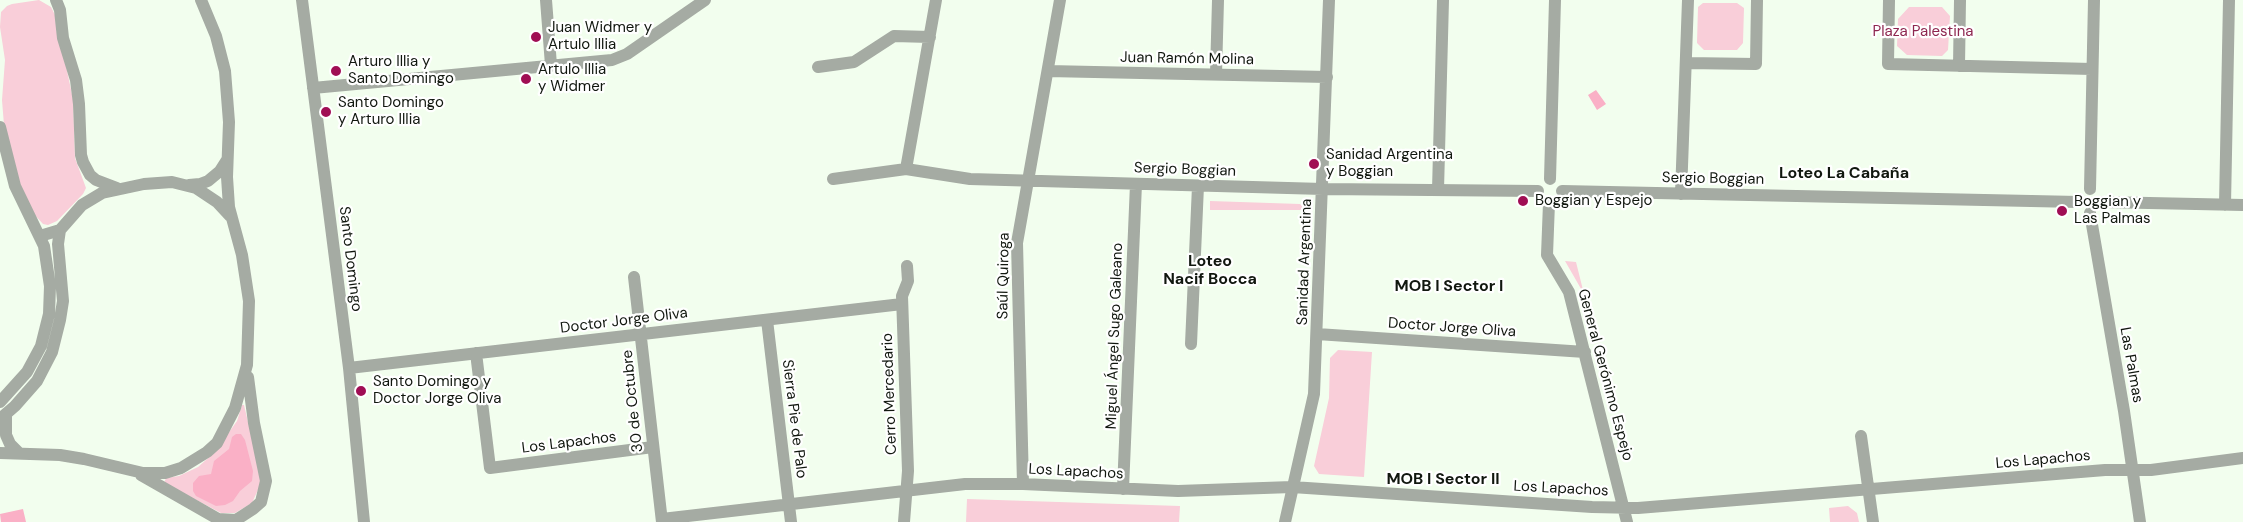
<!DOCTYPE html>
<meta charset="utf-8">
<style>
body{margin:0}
canvas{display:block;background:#f2feee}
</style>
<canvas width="2243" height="522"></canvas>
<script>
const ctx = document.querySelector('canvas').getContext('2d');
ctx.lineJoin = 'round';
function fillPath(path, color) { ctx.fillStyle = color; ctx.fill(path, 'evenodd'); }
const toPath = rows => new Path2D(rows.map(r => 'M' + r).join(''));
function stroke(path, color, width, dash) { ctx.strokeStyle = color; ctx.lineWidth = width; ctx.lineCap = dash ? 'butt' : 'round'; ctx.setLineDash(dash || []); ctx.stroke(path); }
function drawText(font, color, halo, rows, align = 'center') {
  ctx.font = font + ' "DM Sans",sans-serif'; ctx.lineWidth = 4.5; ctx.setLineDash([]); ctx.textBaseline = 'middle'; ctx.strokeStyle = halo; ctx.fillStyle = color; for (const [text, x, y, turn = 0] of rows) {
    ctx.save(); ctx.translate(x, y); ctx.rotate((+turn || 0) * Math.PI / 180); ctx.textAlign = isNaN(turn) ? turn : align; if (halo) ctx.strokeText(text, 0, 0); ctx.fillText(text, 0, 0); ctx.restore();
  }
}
fillPath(toPath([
 [39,0,51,7,55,15,57,34,66,66,73,99,75,158,86,188,83,194,57,221,48,225,43,224,33,213,17,181,4,125,2,100,5,60,0,27,1,12,7,6,12,4],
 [1703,3,1737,3,1744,8,1743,43,1737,50,1704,50,1697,43,1698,7],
 [1909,7,1942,7,1950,16,1948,50,1942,56,1907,55,1897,46,1898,19],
 [1210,201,1300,204,1306,210,1210,210],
 [1565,261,1576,262,1584,294],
 [1338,350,1372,352,1364,477,1319,474,1314,466,1329,398,1330,358],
 [242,405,244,405,262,481,252,503,235,513,221,513,164,483,166,478,179,476,198,467,215,452,237,421],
 [967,499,1180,506,1179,522,966,522],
 [1848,506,1857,513,1859,522,1830,522,1829,508]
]), '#f9ced9');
fillPath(toPath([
 [1596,90,1606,104,1597,110,1588,95],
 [236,434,241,434,245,440,253,471,252,481,240,491,233,501,225,505,216,506,196,496,193,491,193,483,199,476,211,474,214,461,229,449,232,437],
 [23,509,26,522,1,522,0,514]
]), '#fab0c6');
stroke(toPath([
 [56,0,60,10,63,38,76,80,79,104,81,155,83,162,90,175,96,180,117,188],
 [302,0,349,368,364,522],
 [546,0,551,65],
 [1889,0,1888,64,2092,69],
 [1686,63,1756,64,1757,0],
 [1959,66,1960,0],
 [818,67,854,62,894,36,930,37],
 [1048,71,1327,77],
 [1216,74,1218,0],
 [313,88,612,60,627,54,705,0],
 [0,127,15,186,44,246,50,286,49,314,41,346,27,372,0,402],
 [906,169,936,0],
 [833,179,906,169,970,179,1323,189,1538,191],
 [1550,179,1555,0],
 [189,185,200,184,208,181,220,171,227,160],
 [2090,189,2094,0],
 [1438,190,1443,0],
 [1562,191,2078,202],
 [1681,194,1688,0],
 [2102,202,2243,205],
 [1549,203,1547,255,1569,292,1627,522],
 [2225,205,2229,0],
 [2090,213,2124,411,2140,522],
 [40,236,60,230,82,205,102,193,144,184,172,182,196,188,217,202,230,216],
 [634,277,662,522],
 [767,320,791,522],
 [1317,334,1585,352],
 [1191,344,1198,186],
 [476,353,490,468,653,447],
 [349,368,902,304],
 [6,415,6,435,10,444,19,453],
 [0,419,15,406,37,381,52,352,60,320,63,301,58,244,60,230],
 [1861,436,1873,522],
 [0,453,60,455,84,459,143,473,165,473,181,468,207,452,217,443,235,408,247,365,249,301,242,255,229,207,227,177,229,122,225,71,216,36,201,0],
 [141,475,218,519,236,520,253,509,261,502,266,481,254,423,248,377],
 [1023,484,1017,243,1060,0],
 [1123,489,1136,184],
 [662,519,965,484,1023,484,1178,491,1292,487,1592,507,1638,508,2105,470,2151,470,2243,458],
 [904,522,908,471,902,296,908,281,907,266],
 [1285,522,1314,394,1329,0]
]), '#a5aba3', 12);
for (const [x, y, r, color] of [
 [536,37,6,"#a00e54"],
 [336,71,6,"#a00e54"],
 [526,79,6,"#a00e54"],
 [326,112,6,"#a00e54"],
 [1314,164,6,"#a00e54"],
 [1523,201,6,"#a00e54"],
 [2062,211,6,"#a00e54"],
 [361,391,6,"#a00e54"]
]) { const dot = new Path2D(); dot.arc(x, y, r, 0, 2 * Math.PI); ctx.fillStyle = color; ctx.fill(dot); stroke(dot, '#fff', 2); }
drawText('15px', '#11170f', '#fff', [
 ["Juan Widmer y",548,28],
 ["Artulo Illia",548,45],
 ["Arturo Illia y",348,62],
 ["Santo Domingo",348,79],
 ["Artulo Illia",538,70],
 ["y Widmer",538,87],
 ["Santo Domingo",338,103],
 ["y Arturo Illia",338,120],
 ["Sanidad Argentina",1326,155],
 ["y Boggian",1326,172],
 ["Boggian y Espejo",1535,201],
 ["Boggian y",2074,202],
 ["Las Palmas",2074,219],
 ["Santo Domingo y",373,382],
 ["Doctor Jorge Oliva",373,399]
], 'left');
drawText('15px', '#8e2750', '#fff', [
 ["Plaza Palestina",1923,32]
]);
drawText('15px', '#11170f', '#fff', [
 ["Juan Ramón Molina",1187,59,1],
 ["Sergio Boggian",1185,170,2],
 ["Sergio Boggian",1713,179,1],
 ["Santo Domingo",350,259,83],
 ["Sanidad Argentina",1305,262,-88],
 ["Saúl Quiroga",1004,276,-89],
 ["Doctor Jorge Oliva",624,321,-7],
 ["Doctor Jorge Oliva",1452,328,4],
 ["Miguel Ángel Sugo Galeano",1115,336,-88],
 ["Las Palmas",2131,365,80],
 ["General Gerónimo Espejo",1605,375,75],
 ["Cerro Mercedario",890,394,-92],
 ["30 de Octubre",633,401,-96],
 ["Sierra Pie de Palo",794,419,83],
 ["Los Lapachos",569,443,-7],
 ["Los Lapachos",2043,460,-5],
 ["Los Lapachos",1076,472,3],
 ["Los Lapachos",1561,489,3]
]);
drawText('bold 16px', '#11170f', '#fff', [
 ["Loteo La Cabaña",1844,174],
 ["Loteo",1210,262],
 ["Nacif Bocca",1210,280],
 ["MOB I Sector I",1449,287],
 ["MOB I Sector II",1443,480]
]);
</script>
